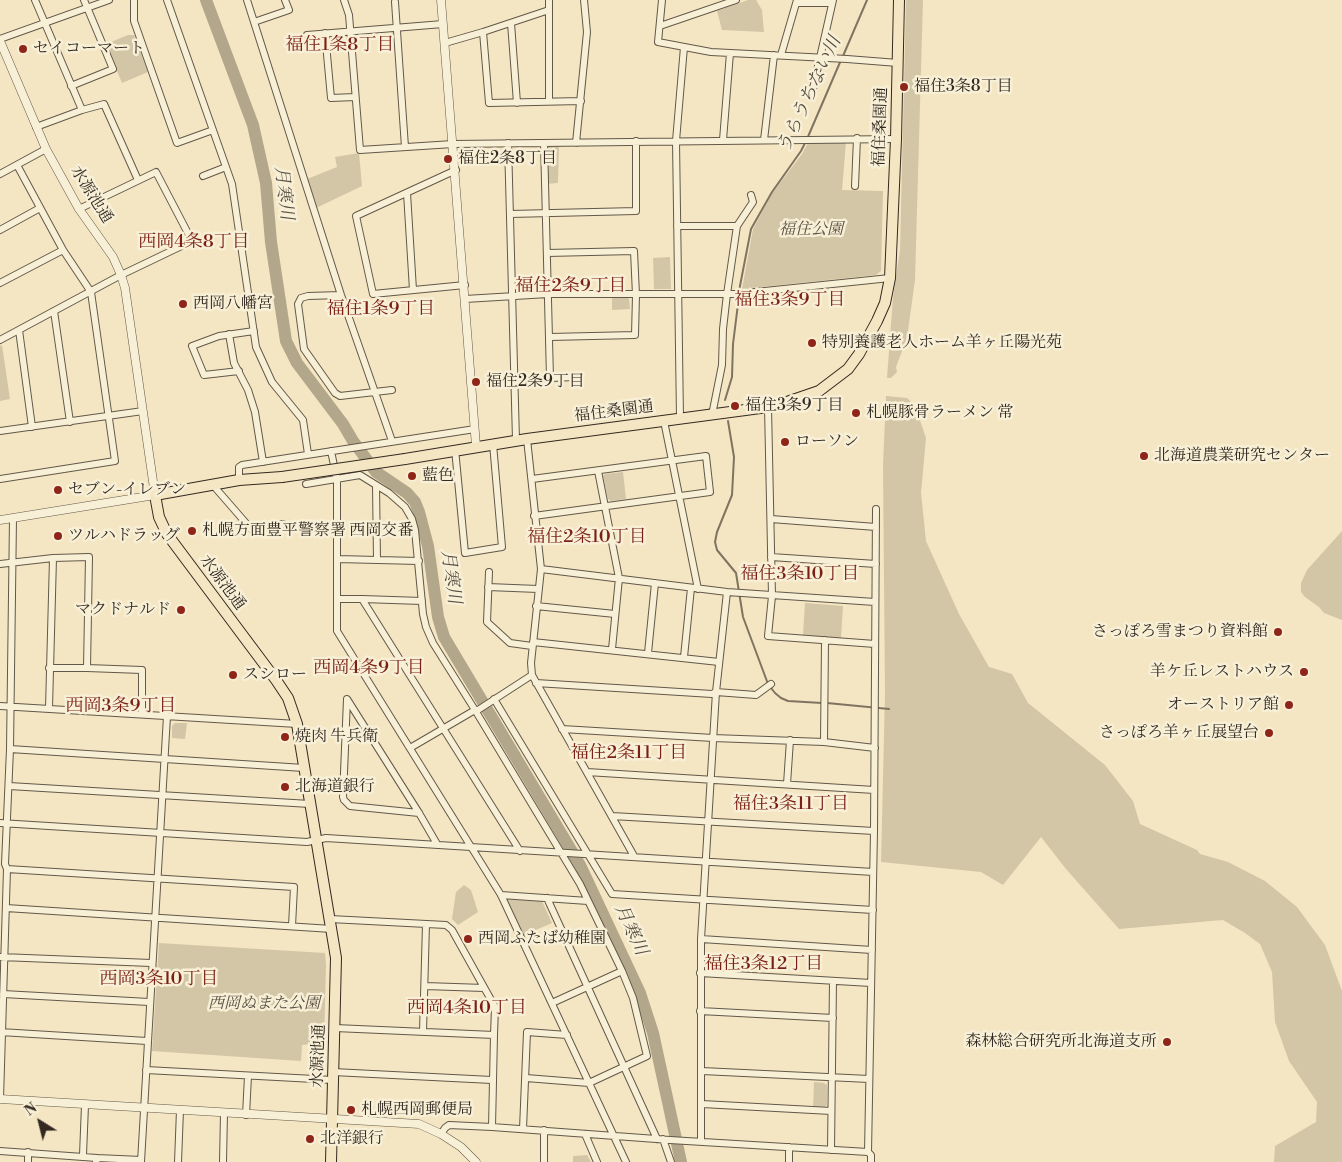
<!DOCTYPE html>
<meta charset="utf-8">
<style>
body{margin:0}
#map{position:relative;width:1342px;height:1162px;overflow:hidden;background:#f4e6c2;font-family:"Libre Bodoni",serif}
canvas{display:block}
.north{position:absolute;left:15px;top:1097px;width:50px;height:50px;-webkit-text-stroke:4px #f8efd7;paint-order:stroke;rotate:324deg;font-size:14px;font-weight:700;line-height:20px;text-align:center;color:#332921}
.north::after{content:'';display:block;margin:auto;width:18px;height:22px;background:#332921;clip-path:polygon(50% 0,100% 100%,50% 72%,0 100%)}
</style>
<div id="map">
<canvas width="1342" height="1162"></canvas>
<div class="north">N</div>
</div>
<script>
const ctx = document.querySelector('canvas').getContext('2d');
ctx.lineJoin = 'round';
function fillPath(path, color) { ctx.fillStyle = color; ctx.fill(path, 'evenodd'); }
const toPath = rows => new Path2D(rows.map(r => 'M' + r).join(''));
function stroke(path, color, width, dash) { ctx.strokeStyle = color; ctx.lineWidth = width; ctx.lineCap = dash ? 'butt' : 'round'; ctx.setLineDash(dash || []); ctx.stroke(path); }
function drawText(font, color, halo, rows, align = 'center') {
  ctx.font = font + ' "Libre Bodoni","Noto Serif JP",serif'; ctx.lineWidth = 5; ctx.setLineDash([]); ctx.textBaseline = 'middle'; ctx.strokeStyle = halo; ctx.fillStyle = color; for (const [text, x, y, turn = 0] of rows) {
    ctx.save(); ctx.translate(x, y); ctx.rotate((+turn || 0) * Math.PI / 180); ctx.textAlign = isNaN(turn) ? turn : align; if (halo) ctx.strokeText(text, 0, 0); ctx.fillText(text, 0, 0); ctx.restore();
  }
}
fillPath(toPath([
 [748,0,756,0,762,10,764,32,722,30,717,11],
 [906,0,923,0,915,280,907,338,896,367,897,372,891,378,887,378,893,297,900,250],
 [128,35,134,35,148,72,122,83,106,44],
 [809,141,846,142,842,190,883,191,881,271,876,275,742,289,753,229,773,192,802,154],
 [546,144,559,145,558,183,546,184],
 [359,153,362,186,316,208,307,179,337,167,335,157],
 [670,257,671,289,654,289,653,258],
 [626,296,629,299,630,309,612,310,612,297],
 [2,345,10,399,0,401,0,346],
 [886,396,907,398,915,406,926,438,921,493,926,541,959,614,989,667,1012,674,1028,703,1105,765,1133,801,1140,824,1197,850,1200,854,1228,862,1265,881,1297,907,1325,945,1342,991,1342,1162,1274,1162,1275,1146,1316,1122,1317,1102,1289,1061,1275,1022,1272,972,1260,944,1245,933,1223,920,1119,929,1066,869,1041,837,1003,885,981,872,881,862,885,693,883,465],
 [623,472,626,499,611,501,608,499,603,476,605,474],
 [1342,531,1342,620,1324,613,1319,607,1305,597,1301,592,1301,583,1307,570],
 [805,603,843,606,841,638,803,635],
 [175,723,187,723,185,739,172,738,172,726],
 [464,885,471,890,478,912,458,925,452,919,456,892],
 [504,896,541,899,552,923,524,935],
 [159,943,325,953,326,965,324,1043,302,1045,301,1061,152,1051],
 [814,1082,824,1083,827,1085,827,1105,824,1108,813,1107],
 [587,1155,591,1162,573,1162,573,1156]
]), '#d3c6a7');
stroke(toPath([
 [843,56,867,0],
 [807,139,841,60],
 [739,291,751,229,772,192,801,151,805,143],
 [725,400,732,377,733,344,739,296],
 [728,421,734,457,732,495,717,532,715,542,717,550,736,573,743,617,768,684,775,693,781,698,788,701,822,703],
 [827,703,889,709]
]), '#7f7461', 2);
stroke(toPath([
 [206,0,253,125,266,183,271,242,286,341,297,363,343,424,353,441,376,472,407,493,415,502,419,512,428,546,438,617,444,637,580,865,640,993,653,1033,681,1162]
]), '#b2a68b', 12);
const minor = toPath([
 [35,0,82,110],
 [134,0,134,21,177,143,213,130],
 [167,0,232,184,256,347,272,382,303,420,308,454],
 [247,0,341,295,392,441],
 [344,0,349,15,360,150,453,144,896,139],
 [662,0,658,42,711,52,847,59,898,63],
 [395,2,405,147],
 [797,3,832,3],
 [254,22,289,10,285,0],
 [511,23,517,103],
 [660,26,736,0],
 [483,32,549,10,549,0],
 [325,33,331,98,355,97],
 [307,35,443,24],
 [0,39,109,0],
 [445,43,483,32,489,103,581,101],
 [781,55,797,0],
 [71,86,113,69,84,0],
 [812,93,833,0],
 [549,101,549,10],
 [36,127,82,110,104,104,138,180],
 [723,140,730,53],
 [764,140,774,55],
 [508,143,516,440],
 [576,143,587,32,584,0],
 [456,170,356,216,373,294,465,285],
 [0,174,46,149],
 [203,176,226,167],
 [855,186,857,138],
 [407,193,413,290],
 [510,214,636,211,636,141],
 [677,226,737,226],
 [0,230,40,208],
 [547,253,634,251,636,295,635,335,550,337],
 [0,283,63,250],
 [341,295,308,296,301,298,298,304,304,349,335,393,340,396,392,390],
 [465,299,548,294,736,294,890,278],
 [54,311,70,422],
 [19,330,32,427],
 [229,334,234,363,248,390,255,412,263,462],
 [0,340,121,275,192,241,156,172,79,209],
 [239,371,204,375,192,346,219,336,254,331],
 [550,378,575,377],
 [515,380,550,378,544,143],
 [768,407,772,596,768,636,875,644],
 [712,415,722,365,723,329,727,294,737,226,753,202,751,195],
 [680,418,676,141,684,47],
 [664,421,698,589],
 [0,431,143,411],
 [527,439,541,569,531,663,532,675,634,856],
 [455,449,465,553,502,547,493,444],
 [331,451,337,480,337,631,501,895,626,1162],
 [598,471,619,578,612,649],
 [0,479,115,461,91,292,63,250,17,165],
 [532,479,706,456,710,492,534,516],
 [239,480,239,467,242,465,475,429],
 [212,484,252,530,283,524],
 [306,484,360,475,389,493,405,507,412,519,415,530,423,614,426,627,433,643,475,710,580,884,622,971,633,998,647,1056,589,1083,526,1078],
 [376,485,377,560],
 [771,519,876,527],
 [771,557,876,564],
 [337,559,419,561],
 [0,564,53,558,89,557,87,668,142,670,142,714],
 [541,569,727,592,875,602],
 [489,572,487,622,510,643,532,646],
 [488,587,538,589],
 [337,599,362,599,520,851],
 [362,599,422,601],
 [536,606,615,614],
 [533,642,719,662],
 [648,653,655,583],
 [684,657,691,588],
 [49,668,87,668],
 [536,683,712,694,716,692,756,695,771,684],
 [494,699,612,894,873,910],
 [0,706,297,724],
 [49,708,53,558],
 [562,729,713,738,824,742,875,748],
 [824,742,825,640],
 [410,748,475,710,478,710,532,675],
 [10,749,304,768],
 [587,772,874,790],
 [787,784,790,740],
 [9,786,310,804],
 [419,813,350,806,344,800,343,797,347,699,419,813,437,844],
 [612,816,874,831],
 [0,823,307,842,326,838,873,872],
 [7,869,294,887,292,926],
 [501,895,588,901],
 [547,898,657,1139],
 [6,908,332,929],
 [330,919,446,925,452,930,495,1007,494,1035],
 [701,939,872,950],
 [1,957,151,963],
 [700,973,871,983],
 [425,986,484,988],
 [3,994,149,1002],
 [552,1003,622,971],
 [700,1011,833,1018],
 [335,1028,494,1035,492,1127],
 [0,1032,147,1041],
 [423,1032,426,924],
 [146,1070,333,1080],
 [702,1071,869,1079],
 [333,1072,492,1080],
 [0,1099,7,869,5,864,10,749,13,518],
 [702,1104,831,1111],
 [246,1115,248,1076],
 [523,1129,527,1032,567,1035],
 [544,1130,544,1162],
 [441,1134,445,1128,449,1125,492,1127,670,1140,868,1152,874,831,876,509],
 [585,1134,597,1162],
 [663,1139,671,1162],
 [701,1141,701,939,716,692,727,592],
 [831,1150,833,981],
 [0,1151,97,1158],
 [868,1152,871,1155,871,1162],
 [83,1155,85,1105],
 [28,1162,28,1152],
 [96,1162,97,1158,141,1160],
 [141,1162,167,716],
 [178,1162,180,1110],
 [223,1162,224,1113],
 [789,1162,789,1147]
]);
const tertiary = toPath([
 [441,0,476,446],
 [0,41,46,149,79,209,113,257,121,275,125,288,155,495,0,520],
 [0,1099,419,1124,441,1134,461,1147,476,1162]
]);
const primary = toPath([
 [405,459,527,439,768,407,784,403,819,391,848,369,859,354,877,321,885,303,890,278,896,139,899,0],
 [282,477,239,480,155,495,159,517,167,534,276,680,288,698,297,724,336,958,331,1162]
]);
stroke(minor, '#635849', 8);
stroke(tertiary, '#635849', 9);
stroke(primary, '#332921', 12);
stroke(minor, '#f8efd7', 6);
stroke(tertiary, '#f8efd7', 8);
stroke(primary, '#f4e6c2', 10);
const primaryBridge = toPath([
 [282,477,405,459]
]);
stroke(primaryBridge, '#332921', 12, []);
stroke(primaryBridge, '#f4e6c2', 10);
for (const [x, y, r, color] of [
 [23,49,5,"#8f2418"],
 [904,87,5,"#8f2418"],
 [448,159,5,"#8f2418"],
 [183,304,5,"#8f2418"],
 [812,343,5,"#8f2418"],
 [476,382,5,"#8f2418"],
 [735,406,5,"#8f2418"],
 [856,413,5,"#8f2418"],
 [785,442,5,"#8f2418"],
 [1144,456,5,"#8f2418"],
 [412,476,5,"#8f2418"],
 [58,490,5,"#8f2418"],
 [192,531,5,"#8f2418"],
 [58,536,5,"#8f2418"],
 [181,610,5,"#8f2418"],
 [1278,632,5,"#8f2418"],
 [1304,672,5,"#8f2418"],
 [233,675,5,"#8f2418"],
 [1289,705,5,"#8f2418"],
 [1269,733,5,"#8f2418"],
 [285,737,5,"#8f2418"],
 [285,787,5,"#8f2418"],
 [468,939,5,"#8f2418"],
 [1167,1042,5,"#8f2418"],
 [351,1110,5,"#8f2418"],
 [310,1139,5,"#8f2418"]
]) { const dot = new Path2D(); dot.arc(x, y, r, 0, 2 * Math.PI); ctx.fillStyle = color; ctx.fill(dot); stroke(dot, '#f8efd7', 2); }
drawText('16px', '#332921', '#f8efd7', [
 ["セイコーマート",33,49],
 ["福住3条8丁目",914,87],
 ["福住2条8丁目",458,159],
 ["西岡八幡宮",193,304],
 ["特別養護老人ホーム羊ヶ丘陽光苑",822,343],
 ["福住2条9丁目",486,382],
 ["福住3条9丁目",745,406],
 ["札幌豚骨ラーメン 常",866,413],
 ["ローソン",795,442],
 ["北海道農業研究センター",1154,456],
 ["藍色",422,476],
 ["セブン-イレブン",68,490],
 ["札幌方面豊平警察署 西岡交番",202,531],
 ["ツルハドラッグ",68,536],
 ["マクドナルド",171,610,"right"],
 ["さっぽろ雪まつり資料館",1268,632,"right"],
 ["羊ケ丘レストハウス",1294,672,"right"],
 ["スシロー",243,675],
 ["オーストリア館",1279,705,"right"],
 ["さっぽろ羊ヶ丘展望台",1259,733,"right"],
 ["焼肉 牛兵衛",295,737],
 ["北海道銀行",295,787],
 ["西岡ふたば幼稚園",478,939],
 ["森林総合研究所北海道支所",1157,1042,"right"],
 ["札幌西岡郵便局",361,1110],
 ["北洋銀行",320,1139]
], 'left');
drawText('16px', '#332921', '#f8efd7', [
 ["福住桑園通",881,127,-88],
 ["水源池通",91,195,58],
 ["福住桑園通",614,412,-7],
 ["水源池通",222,583,53],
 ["水源池通",319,1056,-88]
]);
drawText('italic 16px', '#5b5042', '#f8efd7', [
 ["福住公園",811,230],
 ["西岡ぬまた公園",264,1004]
]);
drawText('18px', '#7a1f14', '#f8efd7', [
 ["福住1条8丁目",340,46],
 ["西岡4条8丁目",194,243],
 ["福住2条9丁目",571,287],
 ["福住3条9丁目",790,301],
 ["福住1条9丁目",381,310],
 ["福住2条10丁目",587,538],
 ["福住3条10丁目",800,575],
 ["西岡4条9丁目",369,669],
 ["西岡3条9丁目",121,707],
 ["福住2条11丁目",629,754],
 ["福住3条11丁目",791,805],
 ["福住3条12丁目",764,965],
 ["西岡3条10丁目",159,980],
 ["西岡4条10丁目",467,1009]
]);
drawText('italic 18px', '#594e41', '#f8efd7', [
 ["うらうちない川",810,95,-65],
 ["月寒川",283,193,83],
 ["月寒川",450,577,82],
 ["月寒川",630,930,65]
]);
</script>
